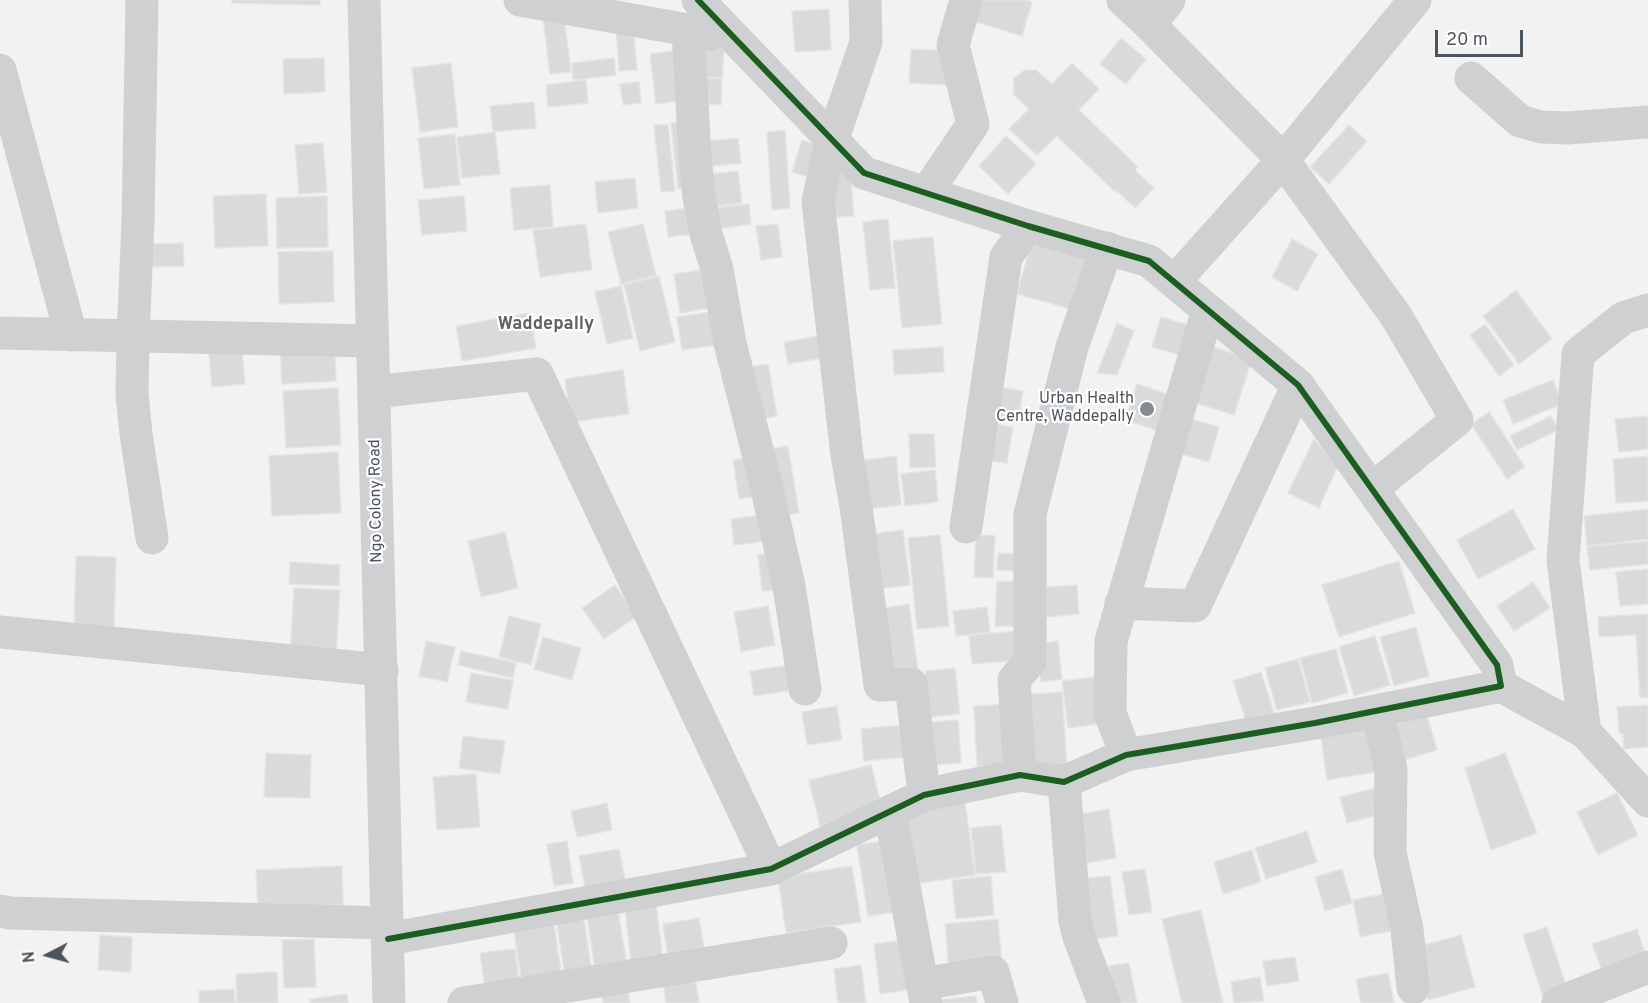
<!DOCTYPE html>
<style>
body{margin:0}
#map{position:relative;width:1648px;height:1003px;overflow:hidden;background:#f2f2f2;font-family:Overpass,sans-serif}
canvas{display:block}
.north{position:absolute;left:18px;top:925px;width:60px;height:60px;-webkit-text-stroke:4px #fff;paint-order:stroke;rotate:264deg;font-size:16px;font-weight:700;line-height:24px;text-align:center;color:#4b535d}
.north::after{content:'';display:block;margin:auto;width:21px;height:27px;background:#4b535d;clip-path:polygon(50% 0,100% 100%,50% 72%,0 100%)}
.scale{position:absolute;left:1435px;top:30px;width:88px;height:27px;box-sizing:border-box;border:3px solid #4b535d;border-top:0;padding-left:8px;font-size:18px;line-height:21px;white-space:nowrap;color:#4b535d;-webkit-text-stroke:4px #fff;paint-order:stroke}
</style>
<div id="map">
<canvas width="1648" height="1003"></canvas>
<div class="north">N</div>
<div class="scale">20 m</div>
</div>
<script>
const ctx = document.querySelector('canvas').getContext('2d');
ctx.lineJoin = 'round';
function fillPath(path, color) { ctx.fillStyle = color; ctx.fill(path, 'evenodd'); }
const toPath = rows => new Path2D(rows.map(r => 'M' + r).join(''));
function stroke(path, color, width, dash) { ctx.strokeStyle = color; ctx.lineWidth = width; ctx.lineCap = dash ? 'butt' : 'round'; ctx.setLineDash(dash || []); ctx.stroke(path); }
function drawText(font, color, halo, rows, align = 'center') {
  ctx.font = font + ' Overpass,sans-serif'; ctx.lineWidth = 4.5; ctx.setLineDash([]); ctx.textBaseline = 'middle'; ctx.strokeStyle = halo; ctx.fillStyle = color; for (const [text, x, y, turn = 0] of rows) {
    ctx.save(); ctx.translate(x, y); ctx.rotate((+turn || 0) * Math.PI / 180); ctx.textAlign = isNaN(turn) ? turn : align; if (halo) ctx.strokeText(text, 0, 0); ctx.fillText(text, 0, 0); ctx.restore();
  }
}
const building = toPath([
 [232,0,320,0,320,5,232,3,232,0],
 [982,0,1026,0,1032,2,1022,36,976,22,982,0],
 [829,9,831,50,795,52,792,11,829,9],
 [564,16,571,72,550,74,543,18,564,16],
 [633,25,637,70,619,71,616,26,633,25],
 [1121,38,1146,59,1126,84,1100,64,1121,38],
 [696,46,724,48,722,78,694,76,696,46],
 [911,49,949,51,947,85,909,83,911,49],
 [681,50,687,100,656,104,650,54,681,50],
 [324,58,325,92,284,94,283,59,324,58],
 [614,58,616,75,573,80,572,63,614,58],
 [451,63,458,127,420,132,412,68,451,63],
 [1072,63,1099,89,1079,110,1138,167,1135,170,1154,188,1135,208,1117,191,1115,192,1057,136,1037,155,1009,129,1029,109,1013,94,1014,78,1025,70,1036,70,1052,84,1072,63],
 [696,77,722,79,721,105,694,103,696,77],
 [586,80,588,103,548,107,546,85,586,80],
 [639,82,641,103,623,105,620,84,639,82],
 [534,102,536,128,493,132,490,106,534,102],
 [685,122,692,187,678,189,671,123,685,122],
 [668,124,675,191,661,192,654,125,668,124],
 [1349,125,1367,141,1329,184,1310,167,1349,125],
 [785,130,790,208,772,210,767,132,785,130],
 [495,132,500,174,462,178,457,137,495,132],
 [455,134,460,185,424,189,418,138,455,134],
 [1006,136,1036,164,1008,194,979,166,1006,136],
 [738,138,741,163,704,167,701,142,738,138],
 [802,140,827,148,818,180,792,172,802,140],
 [323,143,327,192,299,194,295,145,323,143],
 [850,168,854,216,830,218,826,170,850,168],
 [738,171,742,203,705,208,701,175,738,171],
 [635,178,638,208,598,213,595,182,635,178],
 [550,185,553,227,514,230,510,188,550,185],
 [266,194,268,246,215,248,213,196,266,194],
 [327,196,328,247,277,248,276,198,327,196],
 [464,196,467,231,422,235,418,200,464,196],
 [749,204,751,224,718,229,716,208,749,204],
 [698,207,701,233,668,237,665,211,698,207],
 [888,219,895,288,870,290,863,222,888,219],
 [586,224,592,270,540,277,533,230,586,224],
 [643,224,656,275,621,284,608,232,643,224],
 [778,224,782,257,761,260,756,226,778,224],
 [933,237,942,324,902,328,893,241,933,237],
 [1292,239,1318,254,1297,291,1272,277,1292,239],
 [1032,240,1097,258,1082,312,1017,294,1032,240],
 [183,243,184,266,149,267,148,244,183,243],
 [333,251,334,302,279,304,278,252,333,251],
 [713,268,720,306,680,313,674,274,713,268],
 [659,276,675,342,640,351,624,285,659,276],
 [621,286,633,338,607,344,595,292,621,286],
 [1516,290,1552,339,1519,364,1483,316,1516,290],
 [718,311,723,344,682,350,677,317,718,311],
 [530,313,536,348,462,361,456,326,530,313],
 [1161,317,1195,327,1187,357,1152,347,1161,317],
 [1117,323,1134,331,1117,375,1097,373,1117,323],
 [1485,324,1514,365,1499,376,1470,335,1485,324],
 [818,336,822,358,788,364,784,342,818,336],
 [335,346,336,381,282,384,280,349,335,346],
 [943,347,944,372,894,375,893,350,943,347],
 [1213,347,1252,359,1234,415,1196,403,1213,347],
 [242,349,245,384,212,387,209,352,242,349],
 [768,364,777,416,756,420,747,367,768,364],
 [623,370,629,414,571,422,565,379,623,370],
 [1553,380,1562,404,1513,424,1503,400,1553,380],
 [1137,384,1168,394,1156,430,1125,420,1137,384],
 [999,387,1023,391,1018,423,993,419,999,387],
 [338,388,341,445,286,448,283,391,338,388],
 [1489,412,1525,467,1507,479,1471,424,1489,412],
 [1181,416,1219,427,1209,462,1171,451,1181,416],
 [1551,416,1558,430,1517,450,1510,436,1551,416],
 [1648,416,1648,449,1619,452,1615,419,1648,416],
 [990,423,1013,427,1007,463,984,460,990,423],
 [909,434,934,434,936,467,910,468,909,434],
 [1314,439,1338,466,1319,508,1288,493,1314,439],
 [788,446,799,513,777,516,767,449,788,446],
 [338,452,341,513,272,516,269,456,338,452],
 [896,456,901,505,867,509,863,460,896,456],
 [1648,456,1648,501,1616,503,1613,459,1648,456],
 [756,457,762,496,739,499,733,460,756,457],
 [935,470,938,502,905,506,901,474,935,470],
 [1513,509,1535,549,1478,579,1457,540,1513,509],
 [1648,509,1648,539,1587,546,1584,516,1648,509],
 [764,515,767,541,734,545,731,519,764,515],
 [903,530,910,585,879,589,872,534,903,530],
 [505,532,518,588,481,597,468,541,505,532],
 [940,535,949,626,917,629,908,538,940,535],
 [976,535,995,536,993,578,974,577,976,535],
 [1648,541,1648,564,1590,570,1587,547,1648,541],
 [776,553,780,590,762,591,758,555,776,553],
 [998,553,1027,554,1026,572,997,570,998,553],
 [76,556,116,557,114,628,74,627,76,556],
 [1399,561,1415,613,1339,637,1322,585,1399,561],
 [290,562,340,565,339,586,289,584,290,562],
 [1648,569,1648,604,1620,606,1616,572,1648,569],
 [997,581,1026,582,1023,627,995,626,997,581],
 [1533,582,1550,608,1514,631,1497,606,1533,582],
 [615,585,637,616,604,639,582,608,615,585],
 [1077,585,1079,614,1035,618,1033,588,1077,585],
 [294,588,340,590,336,655,290,653,294,588],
 [909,604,919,678,893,681,883,608,909,604],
 [768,606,775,645,741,652,734,612,768,606],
 [987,607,990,632,956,636,953,611,987,607],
 [1648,614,1648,697,1640,698,1636,635,1599,637,1598,617,1648,614],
 [509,616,541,624,531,665,499,657,509,616],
 [1416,627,1429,676,1394,686,1380,637,1416,627],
 [1019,631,1022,660,972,664,969,635,1019,631],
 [1375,636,1390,685,1354,696,1339,647,1375,636],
 [543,637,581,648,572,680,534,669,543,637],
 [426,641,455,647,447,682,419,676,426,641],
 [1058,641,1062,679,1041,682,1036,644,1058,641],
 [1336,649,1348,693,1312,703,1300,658,1336,649],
 [461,651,516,663,513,678,458,665,461,651],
 [1298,659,1310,702,1277,710,1265,668,1298,659],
 [790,665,794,690,754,696,750,671,790,665],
 [955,668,960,714,929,717,925,671,955,668],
 [1261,672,1274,713,1246,721,1233,681,1261,672],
 [471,673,513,680,508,709,466,702,471,673],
 [1101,676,1106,723,1068,728,1062,681,1101,676],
 [1062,692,1067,768,1025,771,1020,695,1062,692],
 [1014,704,1017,764,977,766,974,706,1014,704],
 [1648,705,1648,747,1624,749,1623,734,1619,733,1617,707,1648,705],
 [837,706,842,740,807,745,802,712,837,706],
 [1427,715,1437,750,1397,762,1386,727,1427,715],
 [958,720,961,763,934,765,931,722,958,720],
 [1374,722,1382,771,1327,780,1320,731,1374,722],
 [914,724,918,756,864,761,861,729,914,724],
 [463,736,505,741,500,774,459,768,463,736],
 [266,753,311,755,310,798,264,797,266,753],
 [1505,753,1537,833,1491,850,1465,768,1505,753],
 [871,765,883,811,820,826,809,780,871,765],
 [476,774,480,827,437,830,433,777,476,774],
 [1376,788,1382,814,1347,823,1340,797,1376,788],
 [1617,793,1638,835,1598,855,1577,812,1617,793],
 [965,802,975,875,913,884,902,811,965,802],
 [607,803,612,830,577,837,571,811,607,803],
 [1109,809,1116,858,1087,863,1080,814,1109,809],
 [1001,825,1006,872,976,874,971,828,1001,825],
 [1307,831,1317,862,1266,879,1255,848,1307,831],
 [891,840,902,911,868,916,857,845,891,840],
 [567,841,573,883,554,886,547,844,567,841],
 [619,849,626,884,586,892,579,856,619,849],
 [1252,850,1261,882,1223,894,1214,862,1252,850],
 [342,866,343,905,258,908,256,870,342,866],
 [852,866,861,922,786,933,778,877,852,866],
 [1145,869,1152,912,1129,915,1122,872,1145,869],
 [1342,869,1352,903,1325,911,1315,877,1342,869],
 [991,876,994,915,956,919,952,880,991,876],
 [1110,876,1118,936,1088,940,1080,879,1110,876],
 [1393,892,1400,929,1360,937,1353,900,1393,892],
 [656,903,664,968,632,972,625,907,656,903],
 [618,910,628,973,596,978,587,914,618,910],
 [1201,910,1223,1003,1182,1003,1162,919,1201,910],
 [583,914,593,979,566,983,556,918,583,914],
 [553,918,563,984,523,990,513,924,553,918],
 [699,918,706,960,669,966,663,924,699,918],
 [998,919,1002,966,949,971,945,924,998,919],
 [1547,927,1567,989,1543,997,1523,935,1547,927],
 [1637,929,1647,960,1604,975,1592,944,1637,929],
 [100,935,132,937,131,972,98,970,100,935],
 [1461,935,1475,987,1428,1000,1414,948,1461,935],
 [314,939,316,987,284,988,282,940,314,939],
 [909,939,915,989,880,994,874,944,909,939],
 [515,949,520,989,486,994,480,953,515,949],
 [1295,957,1299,981,1267,986,1263,961,1295,957],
 [1129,963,1137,1003,1116,1003,1109,966,1129,963],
 [861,965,866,1003,838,1003,834,969,861,965],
 [277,972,278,1003,237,1003,236,974,277,972],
 [1388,973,1394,1003,1361,1003,1356,979,1388,973],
 [695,976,699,1003,666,1003,663,980,695,976],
 [1260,977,1264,1001,1234,1003,1231,982,1260,977],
 [627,985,630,1003,603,1003,601,989,627,985],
 [234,989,235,1003,199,1003,199,991,234,989],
 [347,994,348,1003,310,1003,310,999,347,994],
 [976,996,977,1003,940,1003,940,1000,976,996]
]);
fillPath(building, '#dadadc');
stroke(building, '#e4e4e5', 1.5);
stroke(toPath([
 [142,0,138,222,133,336,132,394,136,434,152,538],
 [364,0,389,1003],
 [520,0,711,34],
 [865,0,866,42,829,150,818,202,847,455,856,507,880,685,911,684,924,795],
 [1123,0,1150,25,1283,160,1396,316,1457,420,1372,489],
 [1150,25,1169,0],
 [688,30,695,156,699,197,706,234,717,269,730,343,766,485,789,586,805,689],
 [0,70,71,335],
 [1471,78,1520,121,1541,127,1568,128,1648,122],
 [927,192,973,124,953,45,966,0],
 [1174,282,1283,160,1415,0],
 [0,333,372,341],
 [374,392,537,374,771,869],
 [966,527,1006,257,1028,226],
 [1121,603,1195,606,1298,385],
 [0,632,382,670],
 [1501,686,1585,732,1648,801],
 [1377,711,1391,770,1390,852,1407,929,1413,988],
 [1585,732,1563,560,1578,354,1623,318,1648,310],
 [1126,755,1110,713,1111,641,1208,310],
 [1020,775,1014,680,1030,661,1030,514,1072,347,1107,248],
 [1064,782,1075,921,1079,937,1104,1003],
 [890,812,926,1003],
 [0,911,10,913,388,923],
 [388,939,771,869,924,795,1020,775,1064,782,1126,755,1315,723,1501,686,1497,665,1298,385,1149,261,1028,226,864,173,698,0],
 [922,984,993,972,1002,1003],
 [464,1003,831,943],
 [1558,1003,1648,967]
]), '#ced0d2', 33);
stroke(toPath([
 [388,939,771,869,924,795,1020,775,1064,782,1126,755,1315,723,1501,686,1497,665,1298,385,1149,261,1028,226,864,173,698,0]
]), '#1b5e20', 6);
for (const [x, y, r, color] of [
 [1147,409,8,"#858b91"]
]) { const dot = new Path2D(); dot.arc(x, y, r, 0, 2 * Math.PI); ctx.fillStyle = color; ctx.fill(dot); stroke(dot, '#fff', 2); }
drawText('16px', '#4b535d', '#fff', [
 ["Urban Health",1134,400],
 ["Centre, Waddepally",1134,418]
], 'right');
drawText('16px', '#4b535d', '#fff', [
 ["Ngo Colony Road",377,501,-91]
]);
drawText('bold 18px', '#5e6166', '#fff', [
 ["Waddepally",546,325]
]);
</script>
